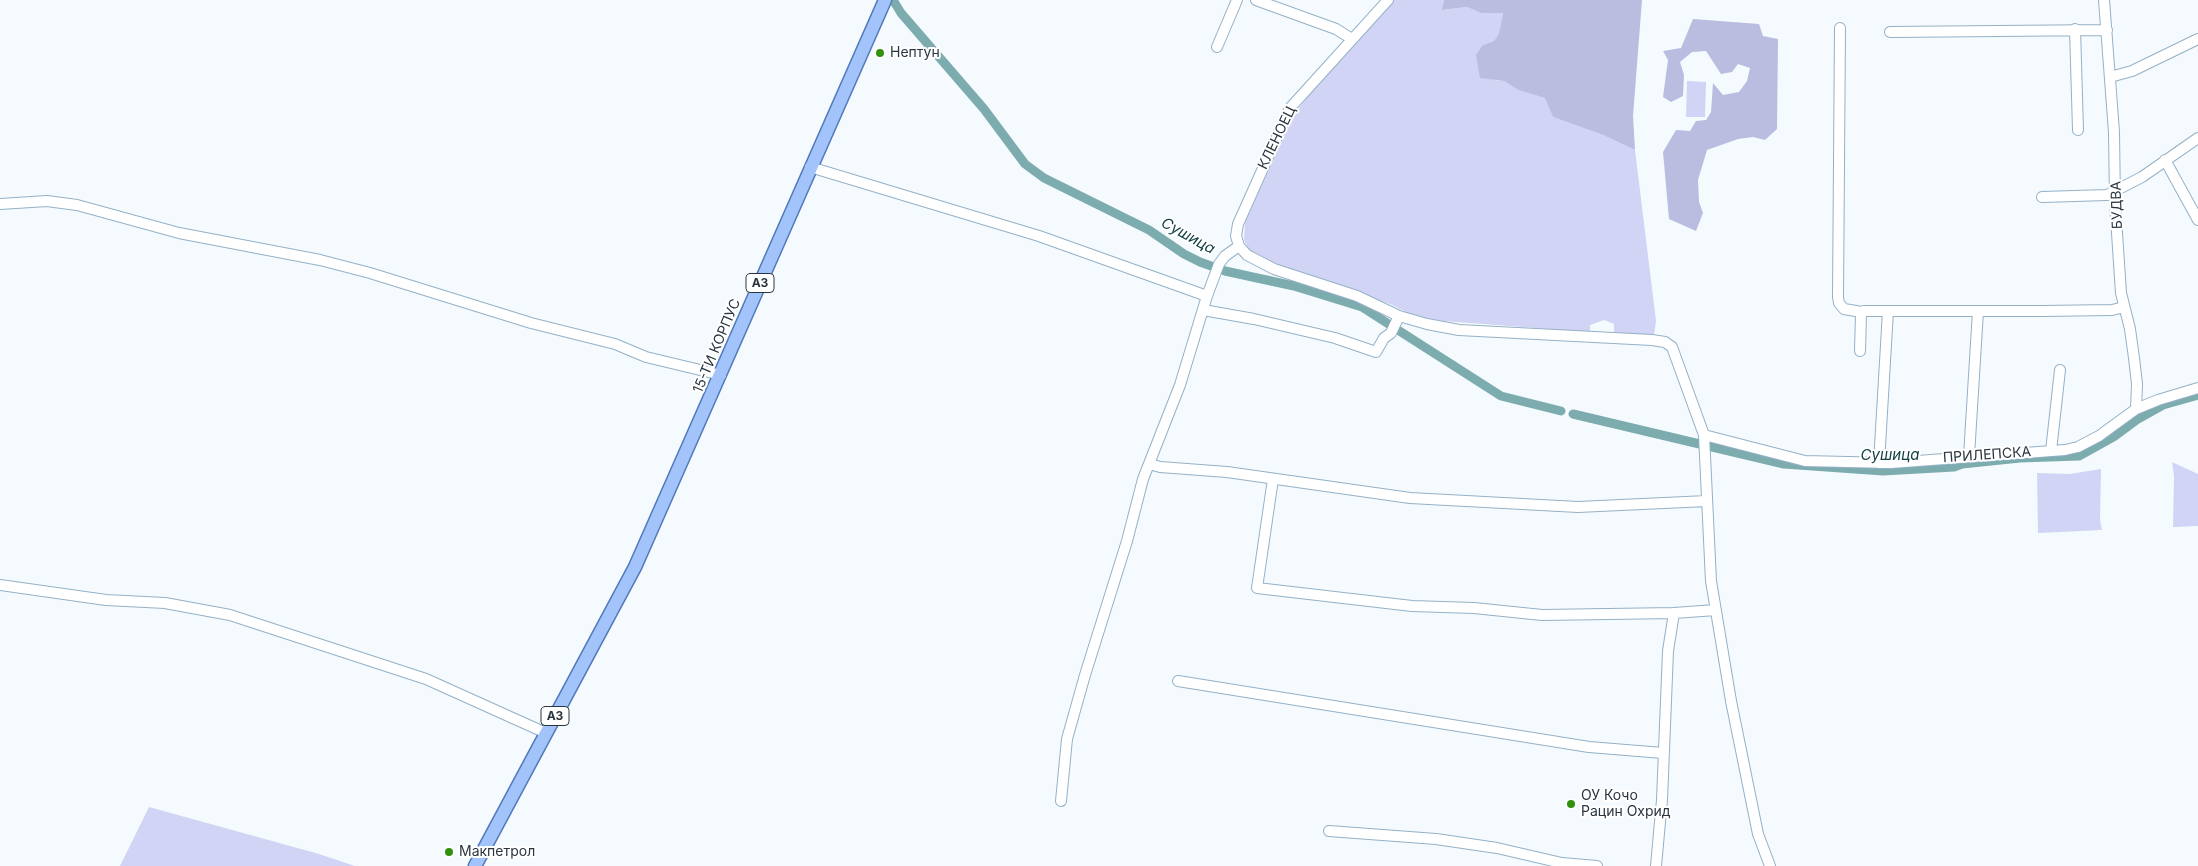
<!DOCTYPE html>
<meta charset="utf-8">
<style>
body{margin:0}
canvas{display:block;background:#f4fafe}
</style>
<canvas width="2198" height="866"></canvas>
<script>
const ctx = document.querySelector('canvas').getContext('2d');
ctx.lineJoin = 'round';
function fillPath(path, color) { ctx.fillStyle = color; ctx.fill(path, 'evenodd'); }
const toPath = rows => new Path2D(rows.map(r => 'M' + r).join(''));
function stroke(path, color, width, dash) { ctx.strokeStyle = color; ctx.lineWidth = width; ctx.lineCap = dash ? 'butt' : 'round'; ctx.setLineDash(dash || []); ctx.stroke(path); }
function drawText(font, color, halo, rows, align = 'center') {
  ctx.font = font + ' Inter,sans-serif'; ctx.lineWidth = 4; ctx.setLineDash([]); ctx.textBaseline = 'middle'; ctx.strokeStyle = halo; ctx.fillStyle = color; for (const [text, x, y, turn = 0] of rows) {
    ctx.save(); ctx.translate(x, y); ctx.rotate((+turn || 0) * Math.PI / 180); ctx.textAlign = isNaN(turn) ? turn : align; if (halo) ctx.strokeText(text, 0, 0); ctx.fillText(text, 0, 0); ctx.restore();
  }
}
fillPath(toPath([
 [1393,0,1444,0,1443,10,1467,7,1481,13,1503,13,1499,33,1494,41,1483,45,1493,80,1504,81,1518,90,1546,98,1553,117,1603,135,1635,150,1656,321,1654,335,1614,334,1614,324,1604,320,1590,325,1590,332,1443,321,1412,315,1390,304,1271,262,1250,252,1244,240,1245,222,1294,115,1314,88],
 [1687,81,1706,82,1705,117,1686,117],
 [2172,462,2198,474,2198,526,2173,527,2174,476],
 [2101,469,2100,520,2102,530,2038,533,2037,473,2070,474],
 [149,807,319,854,355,866,120,866]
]), '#d1d4f4');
fillPath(toPath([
 [1444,0,1642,0,1633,116,1635,150,1603,135,1553,117,1545,98,1518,90,1504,81,1480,78,1476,55,1483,45,1494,41,1499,33,1503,13,1481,13,1467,7,1442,10],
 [1693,19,1759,24,1763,36,1778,39,1777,129,1765,140,1753,137,1738,139,1707,150,1698,180,1699,202,1703,213,1696,231,1669,219,1663,152,1676,130,1690,131,1696,121,1706,120,1711,112,1713,83,1723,95,1739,92,1747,81,1750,68,1738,64,1732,72,1721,74,1706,51,1692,52,1680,62,1684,75,1683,96,1671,102,1663,97,1668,60,1663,51,1681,48]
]), '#babde0');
stroke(toPath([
 [893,0,901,13,984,109,1025,164,1044,178,1149,230,1184,254,1200,262,1225,271,1294,286,1362,307,1501,396,1561,411],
 [1573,414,1784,464,1883,471,1954,467,1962,464,2020,458,2079,456,2115,436,2138,419,2163,405,2198,395]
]), '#7dacaf', 9);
const minor = toPath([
 [1256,0,1336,29,1352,39],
 [1388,0,1290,108,1238,224,1236,236,1239,246,1247,255,1274,269,1357,296,1399,316,1427,324,1459,330,1652,340,1665,342,1672,347,1704,435,1711,581,1731,701,1758,834,1770,866],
 [2104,0,2114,132,2115,203,2121,293,2130,329,2134,358,2137,384,2136,409],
 [1840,28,1838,297,1839,303,1844,309,1862,312],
 [2075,29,2078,130],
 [1890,32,2107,30],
 [1217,47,1237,0],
 [2110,77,2132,71,2198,39],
 [2165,160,2198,220],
 [810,167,1039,236,1207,296],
 [2042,197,2107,195,2142,177,2198,138],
 [0,204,47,201,77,205,179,233,320,260,370,273,531,323,615,344,646,357,721,375],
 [1203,310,1254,319,1335,338,1376,352,1384,338,1391,333,1399,316],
 [1860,351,1861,314,1864,311,2043,311,2112,310,2124,307],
 [1704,435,1805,461,1891,463,2065,450,2078,447,2099,436,2136,409,2158,400,2198,388],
 [2051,451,2060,370],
 [1969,456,1978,311],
 [1879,463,1888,311],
 [1150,464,1160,467,1227,472,1410,498,1578,507,1707,501],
 [1273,479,1257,588,1412,606,1474,608,1542,615,1674,613],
 [0,585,106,600,165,603,230,615,426,679,546,733],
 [1178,681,1589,747,1663,753],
 [1061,801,1067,739,1085,675,1127,541,1143,479,1180,385,1207,296,1219,264,1225,256,1239,246],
 [1329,831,1436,839,1497,848,1562,863,1597,866],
 [1656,866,1662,800,1668,651,1674,613,1716,610]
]);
const major = toPath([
 [475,866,635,567,885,0]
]);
stroke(minor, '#94b1c7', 12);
stroke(major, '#5178b8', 15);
stroke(minor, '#fff', 10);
stroke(major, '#a3c3fb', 12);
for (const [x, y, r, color] of [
 [880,53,5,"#32910c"],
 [1571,804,5,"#32910c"],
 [449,852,5,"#32910c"]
]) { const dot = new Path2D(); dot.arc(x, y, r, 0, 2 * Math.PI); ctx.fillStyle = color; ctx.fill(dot); stroke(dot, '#fff', 2); }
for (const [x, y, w] of [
 [760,283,28],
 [555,716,28]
]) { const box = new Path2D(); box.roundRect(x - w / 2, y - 9.5, w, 19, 4); ctx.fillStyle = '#fff'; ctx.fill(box); stroke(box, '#2a363f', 1); }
drawText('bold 12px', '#2a363f', null, [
 ["A3",760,283],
 ["A3",555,716]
]);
drawText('14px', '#2a363f', '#fff', [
 ["Нептун",890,53],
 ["ОУ Кочо",1581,796],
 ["Рацин Охрид",1581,812],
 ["Макпетрол",459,852]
], 'left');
drawText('14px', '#2a363f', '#fff', [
 ["КЛЕНОЕЦ",1277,138,-64],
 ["БУДВА",2117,205,-92],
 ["15-ТИ КОРПУС",717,346,-67],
 ["ПРИЛЕПСКА",1987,455,-4]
]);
drawText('italic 15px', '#134043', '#fff', [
 ["Сушица",1188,236,29],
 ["Сушица",1890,455]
]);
</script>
